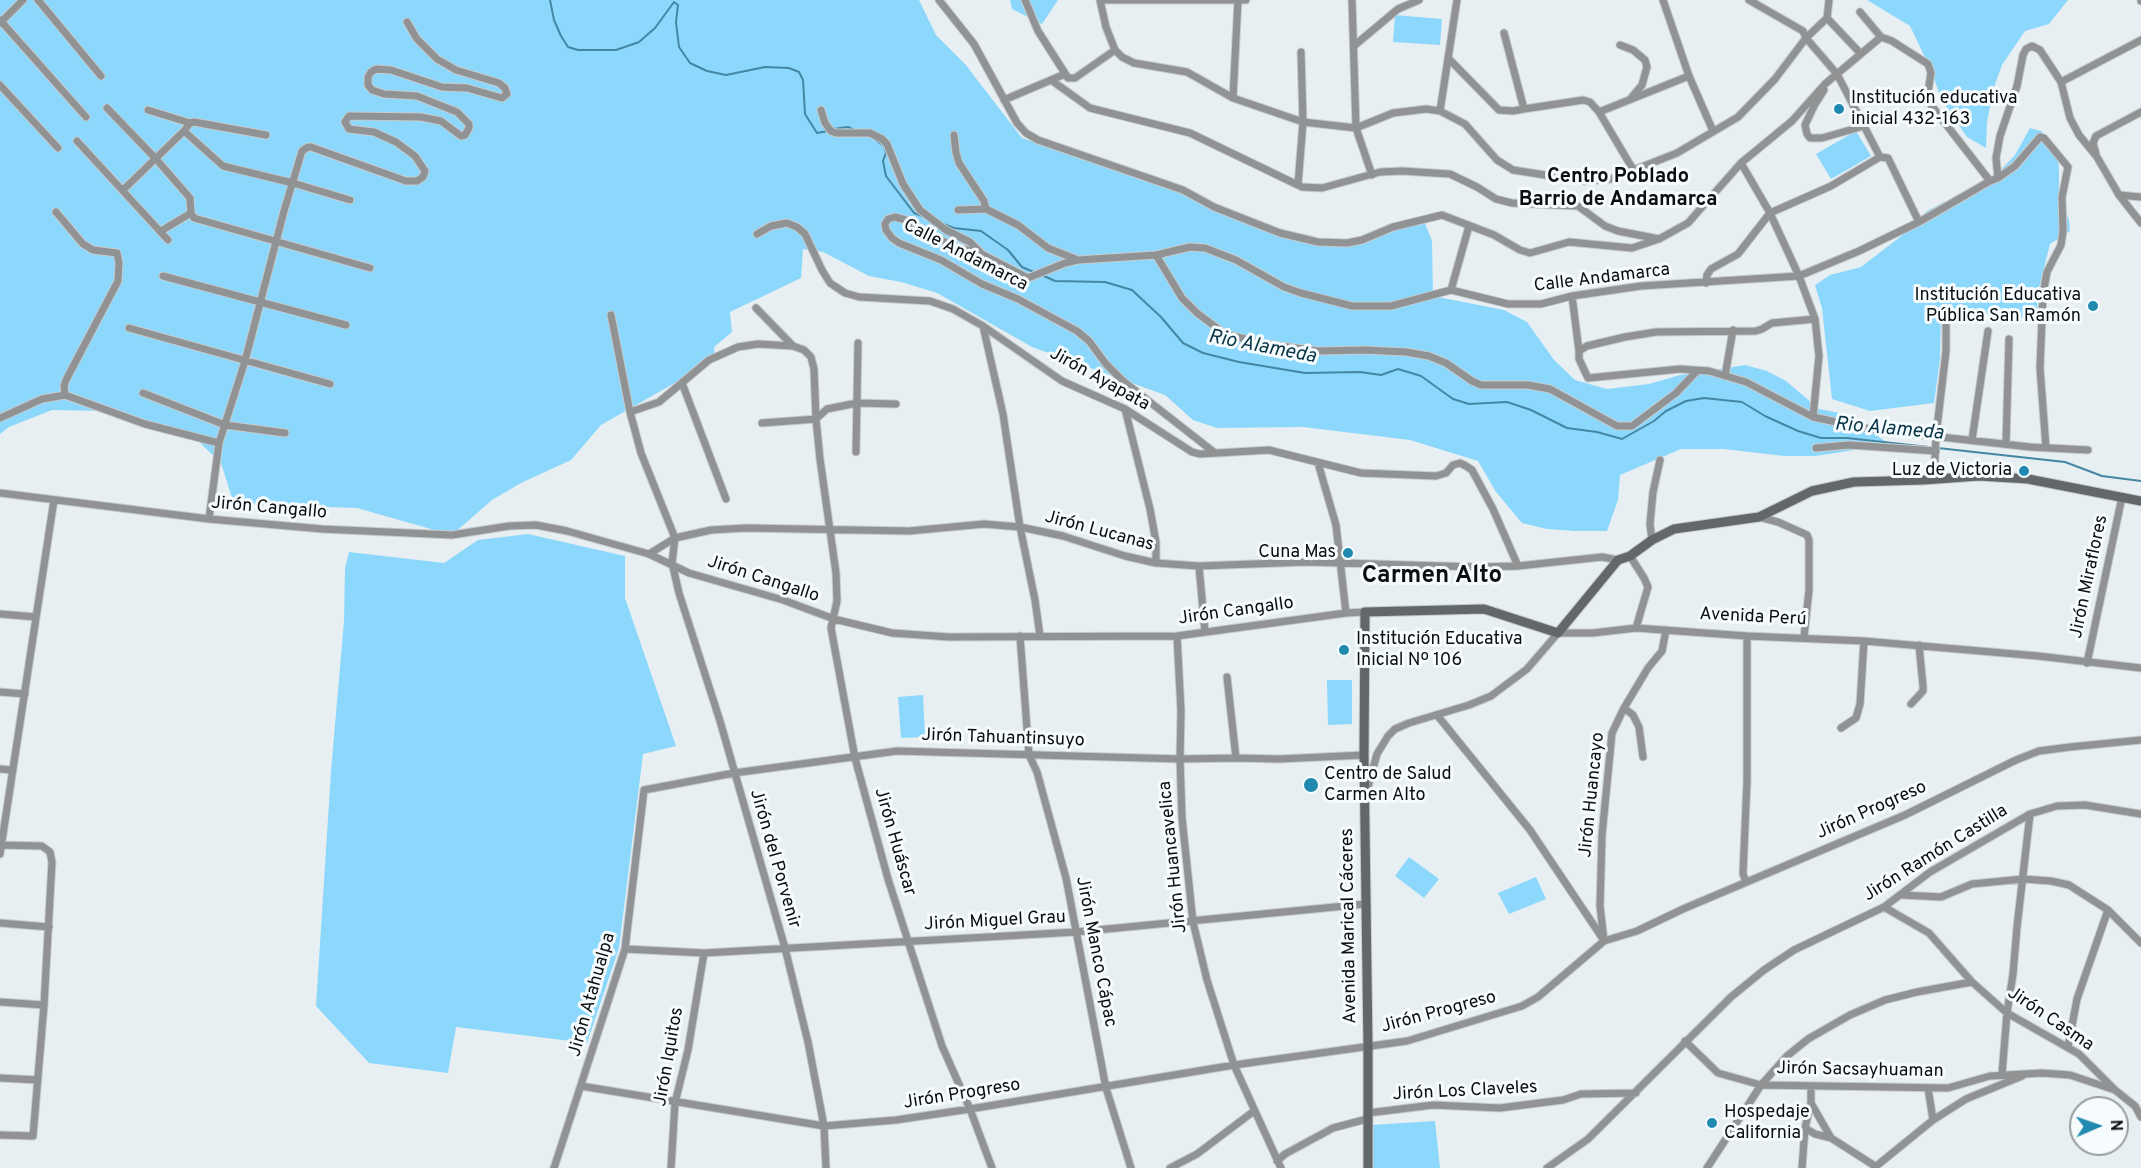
<!DOCTYPE html>
<meta charset="utf-8">
<style>
body{margin:0}
#map{position:relative;width:2141px;height:1168px;overflow:hidden;background:#e8eff2;font-family:Overpass,sans-serif}
canvas{display:block}
.north{position:absolute;left:2069px;top:1096px;width:60px;height:60px;box-sizing:border-box;background:#f6fcfe;border:2px solid #989c9e;border-radius:50%;rotate:88deg;font-size:16px;font-weight:700;line-height:24px;text-align:center;color:#0b0d0e}
.north::after{content:'';display:block;margin:auto;width:21px;height:27px;background:#1f89b0;clip-path:polygon(50% 0,100% 100%,50% 72%,0 100%)}
</style>
<div id="map">
<canvas width="2141" height="1168"></canvas>
<div class="north">N</div>
</div>
<script>
const ctx = document.querySelector('canvas').getContext('2d');
ctx.lineJoin = 'round';
function fillPath(path, color) { ctx.fillStyle = color; ctx.fill(path, 'evenodd'); }
const toPath = rows => new Path2D(rows.map(r => 'M' + r).join(''));
function stroke(path, color, width, dash) { ctx.strokeStyle = color; ctx.lineWidth = width; ctx.lineCap = dash ? 'butt' : 'round'; ctx.setLineDash(dash || []); ctx.stroke(path); }
function drawText(font, color, halo, rows, align = 'center') {
  ctx.font = font + ' Overpass,sans-serif'; ctx.lineWidth = 6; ctx.setLineDash([]); ctx.textBaseline = 'middle'; ctx.strokeStyle = halo; ctx.fillStyle = color; for (const [text, x, y, turn = 0] of rows) {
    ctx.save(); ctx.translate(x, y); ctx.rotate((+turn || 0) * Math.PI / 180); ctx.textAlign = isNaN(turn) ? turn : align; if (halo) ctx.strokeText(text, 0, 0); ctx.fillText(text, 0, 0); ctx.restore();
  }
}
fillPath(toPath([
 [0,0,919,0,936,35,965,64,1022,138,1170,188,1260,229,1332,245,1357,240,1403,224,1425,223,1432,241,1433,296,1504,310,1527,322,1554,360,1575,380,1607,389,1649,384,1680,375,1745,365,1767,371,1786,381,1819,409,1845,414,1864,422,1880,438,1893,446,1881,446,1815,456,1784,456,1724,449,1681,449,1620,475,1618,500,1607,531,1575,531,1547,529,1522,523,1496,492,1478,461,1410,440,1303,427,1217,428,1193,420,1165,395,1032,347,937,293,901,282,869,276,823,252,803,249,801,278,730,312,732,332,714,347,715,360,601,425,571,460,521,483,492,500,452,535,357,508,234,504,221,463,195,438,165,425,107,411,52,410,9,427,0,434],
 [1010,0,1058,0,1042,24,1012,9],
 [1867,0,2068,0,2049,24,2025,31,2002,65,1993,90,1987,123,1986,148,1967,137,1941,99,1932,72,1910,26],
 [1395,15,1442,19,1440,45,1393,42],
 [2030,128,2041,131,2057,147,2059,170,2059,189,2069,220,2070,231,2050,244,2037,296,2038,321,2006,315,1978,313,1941,315,1940,359,1934,403,1870,411,1832,399,1822,308,1815,285,1830,275,1861,267,1909,230,1927,211,1996,175,2015,155],
 [1856,131,1871,156,1831,179,1816,154],
 [528,534,625,556,625,598,676,746,643,754,619,948,587,1043,456,1027,448,1073,369,1063,316,1006,331,771,344,621,345,568,349,552,444,563,478,540],
 [1327,680,1352,680,1352,724,1328,725],
 [923,695,925,737,901,738,898,697],
 [1409,857,1439,879,1424,898,1395,876],
 [1536,877,1546,899,1509,914,1498,893],
 [1435,1121,1440,1168,1372,1168,1371,1125]
]), '#8cd8fc');
stroke(toPath([
 [550,0,554,20,561,36,568,47,578,50,616,50,639,42,655,28,674,2,678,5,676,22,679,47,690,63,707,71,726,75,765,67,789,68,799,72,803,80,805,114,817,133,828,131],
 [833,129,848,127,856,131],
 [873,138,884,146,886,153,883,161,886,176,914,213,925,217],
 [941,223,954,228,981,231,1008,250,1022,267,1036,273],
 [1042,275,1055,281,1105,282,1132,290,1161,317,1183,343,1203,353,1239,362,1305,373,1360,372,1381,375,1398,369,1421,376,1453,399,1469,404,1507,402,1531,410,1567,428,1597,432,1622,439,1654,421,1666,411,1686,401,1704,398,1742,402,1765,416,1798,431,1821,438,1847,438,2065,462,2102,476,2141,481]
]), '#4487a4', 2);
const street = toPath([
 [38,0,101,76],
 [939,0,974,44,1017,123,1026,133,1038,140,1183,190,1214,207,1280,233,1318,242,1347,243,1362,240,1393,227,1442,215,1494,235,1520,250,1530,253,1569,242,1632,248,1659,239,1688,223,1741,163,1792,121,1825,84,1881,37],
 [1025,0,1038,31,1068,78,1075,78,1115,50],
 [1100,0,1106,27,1115,50,1122,57,1134,63,1187,72,1233,98,1303,122,1356,128,1393,113,1426,109,1440,111,1465,124,1497,160,1513,170,1584,181,1611,179,1677,153,1738,117,1775,79,1806,38,1827,18,1829,0],
 [1100,0,1246,0],
 [1352,0,1356,128,1372,175],
 [1663,0,1689,76,1713,131],
 [1749,0,1803,31,1806,38,1837,74,1864,126],
 [2141,0,2141,1],
 [1860,12,1881,37,1892,41,1928,64,1931,73,1928,92,1931,105,1990,181],
 [1827,18,1861,54],
 [0,20,86,117],
 [0,23,23,0],
 [1504,33,1524,109,1583,100,1590,102,1599,112,1689,76],
 [1355,45,1398,9,1419,0],
 [1620,45,1633,50,1645,60,1647,67,1642,85,1632,97],
 [1448,58,1499,110,1513,111,1524,109],
 [1051,80,1090,108,1190,133,1302,187,1322,188,1380,172,1402,171,1450,174,1477,187,1496,199,1512,203,1578,206,1605,226,1618,231,1659,239],
 [2061,82,2141,40],
 [0,85,58,148],
 [1824,90,1815,104,1805,125,1807,134,1810,138,1822,138,1864,126,1880,157],
 [1233,98,1238,0],
 [1004,100,1065,74],
 [107,108,156,159,190,198,191,213,194,218,370,268],
 [148,110,190,123],
 [821,110,825,123,831,131,836,133,870,133,882,139,887,144,903,184,920,210,946,230,970,242,982,254],
 [1440,111,1457,0],
 [1599,112,1634,171],
 [184,131,190,123,194,122,266,135],
 [954,135,956,153,959,163,984,201,986,209,1018,225,1048,248,1078,260],
 [77,141,168,240],
 [2096,154,2093,143,2096,136,2141,112],
 [1741,163,1770,213,1799,276,1815,319,1819,356,1813,417],
 [1998,178,2015,166,2040,137,2044,138,2068,167,2062,197,2063,231,2061,245,2047,272,2043,294,2040,368,2046,448],
 [1298,185,1303,122,1301,52],
 [123,190,184,131,223,166,293,183,350,200],
 [2119,195,2141,197],
 [958,210,986,209],
 [56,212,83,244,93,250,117,253,119,263,118,281,66,380,64,386,65,395,145,424,219,443],
 [161,231,191,213],
 [757,234,771,226,787,223,797,227,805,234,822,270,830,283,845,293,859,297,930,301,953,309,983,326,1062,381,1125,409,1192,452,1200,454,1269,450,1361,473,1436,476,1446,473,1453,465,1460,463,1466,466,1472,470,1493,509,1518,566],
 [1156,255,1182,298,1197,313,1225,334,1265,344,1319,351,1365,350,1406,352,1429,356,1446,363,1472,381,1481,385,1528,385,1550,389,1617,426,1632,426,1676,393,1697,371],
 [163,276,346,325],
 [1706,283,1707,275,1711,269,1738,254,1770,213,1831,186,1880,157,1888,158,1919,222],
 [1451,290,1469,226],
 [1572,296,1579,351],
 [756,308,793,346],
 [611,315,630,412,641,453,675,538,672,563,679,593,720,721,785,948,808,1042,824,1126,826,1168],
 [1815,319,1772,323,1762,329,1756,331,1656,332,1625,337,1587,346,1579,351,1579,359,1588,378,1680,369,1709,371,1746,382,1813,417,1869,429,2030,447,2088,450],
 [983,326,1003,414,1020,527,1035,600,1040,636],
 [129,328,330,384],
 [1725,376,1733,330],
 [682,383,726,499],
 [143,393,225,425,285,433],
 [1125,409,1150,509,1156,542,1156,563],
 [630,412,659,402,709,360,738,347,758,344,793,346,804,350,811,357,814,369,816,419,820,459,836,573,837,601,831,628,855,758,888,879,942,1046,970,1109,992,1168],
 [0,418,42,399,65,395],
 [762,423,816,419,827,409,857,403,896,404],
 [1972,440,1988,331],
 [2006,444,2009,339],
 [1816,448,1849,445,1936,451],
 [856,452,858,343],
 [1215,453,1123,381,1106,364,1089,341,1077,331,1018,299,982,284,941,260,899,243,892,238,886,230,885,224,888,219,895,217,906,220,950,245,982,254,1028,278,1065,263,1078,260,1156,255,1190,247,1205,248,1236,260,1284,287,1301,293,1352,306,1391,306,1451,290,1508,304,1541,304,1572,296,1641,286,1799,276,1859,251,1919,222,1990,181,1998,178,1996,158,2000,136,2017,86,2023,55,2026,49,2032,46,2040,50,2061,82,2070,118,2079,135,2097,157,2119,195,2141,223],
 [1318,463,1336,525,1346,613],
 [1934,479,1936,436,1946,351,1946,317],
 [0,493,209,519,322,529,452,535,509,526,536,525,567,531,649,554,689,573,783,600,834,619,892,633,949,637,1177,636,1346,613,1365,612],
 [1759,517,1778,522,1807,535,1809,540,1809,590,1804,637],
 [209,519,219,443,245,361,284,211,302,151,308,147,311,147,406,181,417,181,423,177,425,171,415,156,396,142,374,132,349,129,345,122,349,116,421,117,441,121,461,136,465,135,469,128,469,124,457,112,417,96,384,94,372,90,368,85,368,77,371,72,376,69,391,70,442,87,467,88,502,98,507,94,505,88,499,83,456,70,437,59,417,39,407,22],
 [1652,540,1650,524,1653,492,1660,460],
 [649,554,675,538,711,530,746,528,909,531,984,524,1020,527,1063,536,1125,556,1156,563,1199,566,1307,562,1477,567,1518,566,1602,557,1618,560],
 [1630,556,1644,578,1648,587,1636,628],
 [1199,566,1205,632],
 [0,614,36,617],
 [1020,636,1029,755,1037,772,1066,878,1106,1088,1131,1168],
 [1177,636,1181,711,1180,759,1182,818,1193,922,1207,980,1234,1065,1281,1168],
 [2087,663,2122,497],
 [1227,677,1236,758],
 [0,692,25,694],
 [1911,704,1923,691,1923,686,1919,645],
 [1624,708,1633,715,1639,727,1643,757],
 [1437,715,1530,830,1603,939],
 [1841,728,1856,718,1860,704,1864,641],
 [0,769,12,770],
 [1366,794,1377,754,1388,736,1395,729,1409,723,1469,705,1491,696,1527,669,1558,633,1593,633,1636,628,1747,636,1864,641,2038,656,2141,668],
 [0,845,42,846,50,852,52,862,44,1005,33,1136,0,1135],
 [0,854,54,500],
 [1746,882,1743,874,1747,781,1747,636],
 [1902,895,1941,897,1972,884,2023,879,2051,881,2069,885,2108,910,2141,943],
 [1884,907,1929,933,1972,982,2007,1013,2079,1054,2115,1090,2135,1106,2141,1117],
 [0,923,49,927],
 [1604,941,1600,906,1602,835,1612,733,1624,708,1648,668,1662,651,1666,630],
 [625,949,704,953,1076,932,1366,904],
 [0,1002,44,1005],
 [1685,1041,1718,1073,1761,1085,1948,1088,1990,1076,2042,1073,2070,1075,2115,1090],
 [2068,1047,2077,999,2108,910],
 [2002,1074,2007,1013,2013,974,2017,927,2030,814],
 [0,1078,38,1080],
 [581,1086,824,1126,896,1120,970,1109,1234,1065,1407,1041,1522,1006,1538,997,1604,941,1637,931,1683,909,1905,815,2016,760,2039,751,2070,747,2141,740],
 [1811,1103,1831,1138],
 [1368,1113,1433,1105,1500,1108,1563,1100,1581,1094,1636,1093],
 [1933,1120,1966,1099,2022,1076],
 [1805,1128,1815,1134,1831,1138,1875,1166],
 [1277,1161,1285,1154,1333,1128,1367,1119],
 [554,1168,625,949,644,790,734,773,897,751,1180,759,1236,758,1279,759,1364,755],
 [671,1168,675,1103,688,1050,704,953],
 [1170,1168,1197,1154,1254,1111],
 [1547,1168,1588,1139,1731,997,1764,970,1794,950,1884,907,1930,872,2030,814,2057,806,2085,805,2141,814],
 [1707,1168,1761,1085,1787,1056,1808,1039,1850,1015,1885,1000,1917,992,1972,982],
 [1802,1168,1805,1128,1811,1103,1811,1087],
 [1874,1168,1933,1120,1928,1088]
]);
const secondary = toPath([
 [1368,1168,1368,1047,1364,755,1365,612,1484,609,1558,633,1618,560,1630,556,1652,540,1674,529,1759,517,1812,491,1854,482,1923,480,1979,476,2028,479,2141,501]
]);
stroke(street, '#c5cbce', 9);
stroke(secondary, '#c5cbce', 11);
stroke(street, '#909294', 7);
stroke(secondary, '#646769', 9);
for (const [x, y, r, color] of [
 [1839,109,6,"#1f89b0"],
 [2093,306,6,"#1f89b0"],
 [2024,471,6,"#1f89b0"],
 [1348,553,6,"#1f89b0"],
 [1344,650,6,"#1f89b0"],
 [1311,785,8,"#1f89b0"],
 [1712,1123,6,"#1f89b0"]
]) { const dot = new Path2D(); dot.arc(x, y, r, 0, 2 * Math.PI); ctx.fillStyle = color; ctx.fill(dot); stroke(dot, '#f6fcfe', 2); }
drawText('18px', '#0b0d0e', '#f6fcfe', [
 ["Institución educativa",1851,99],
 ["inicial 432-163",1851,120],
 ["Institución Educativa",2081,296,"right"],
 ["Pública San Ramón",2081,317,"right"],
 ["Luz de Victoria",2012,471,"right"],
 ["Cuna Mas",1336,553,"right"],
 ["Institución Educativa",1356,640],
 ["Inicial Nº 106",1356,661],
 ["Centro de Salud",1324,775],
 ["Carmen Alto",1324,796],
 ["Hospedaje",1724,1113],
 ["California",1724,1134]
], 'left');
drawText('18px', '#0b0d0e', '#f6fcfe', [
 ["Calle Andamarca",965,256,27],
 ["Calle Andamarca",1602,279,-7],
 ["Jirón Ayapata",1099,380,29],
 ["Jirón Cangallo",269,509,5],
 ["Jirón Lucanas",1099,532,15],
 ["Jirón Miraflores",2090,577,-78],
 ["Jirón Cangallo",763,580,18],
 ["Jirón Cangallo",1236,612,-8],
 ["Avenida Perú",1753,618,3],
 ["Jirón Tahuantinsuyo",1003,739,2],
 ["Jirón Huancayo",1593,795,-84],
 ["Jirón Progreso",1872,811,-24],
 ["Jirón Huáscar",894,842,74],
 ["Jirón Ramón Castilla",1936,854,-32],
 ["Jirón Huancavelica",1174,857,-96],
 ["Jirón del Porvenir",774,859,74],
 ["Jirón Miguel Grau",995,922,-3],
 ["Avenida Marical Cáceres",1350,926,-91],
 ["Jirón Manco Cápac",1095,952,79],
 ["Jirón Atahualpa",593,995,-74],
 ["Jirón Progreso",1439,1013,-15],
 ["Jirón Casma",2050,1020,34],
 ["Jirón Iquitos",670,1057,-80],
 ["Jirón Sacsayhuaman",1860,1071,1],
 ["Jirón Los Claveles",1465,1092,-3],
 ["Jirón Progreso",962,1095,-9]
]);
drawText('bold 20px', '#0b0d0e', '#f6fcfe', [
 ["Centro Poblado",1618,178],
 ["Barrio de Andamarca",1618,201]
]);
drawText('italic 20px', '#083445', '#f6fcfe', [
 ["Rio Alameda",1262,348,11],
 ["Rio Alameda",1889,430,5]
]);
drawText('bold 24px', '#0b0d0e', '#f6fcfe', [
 ["Carmen Alto",1432,577]
]);
</script>
